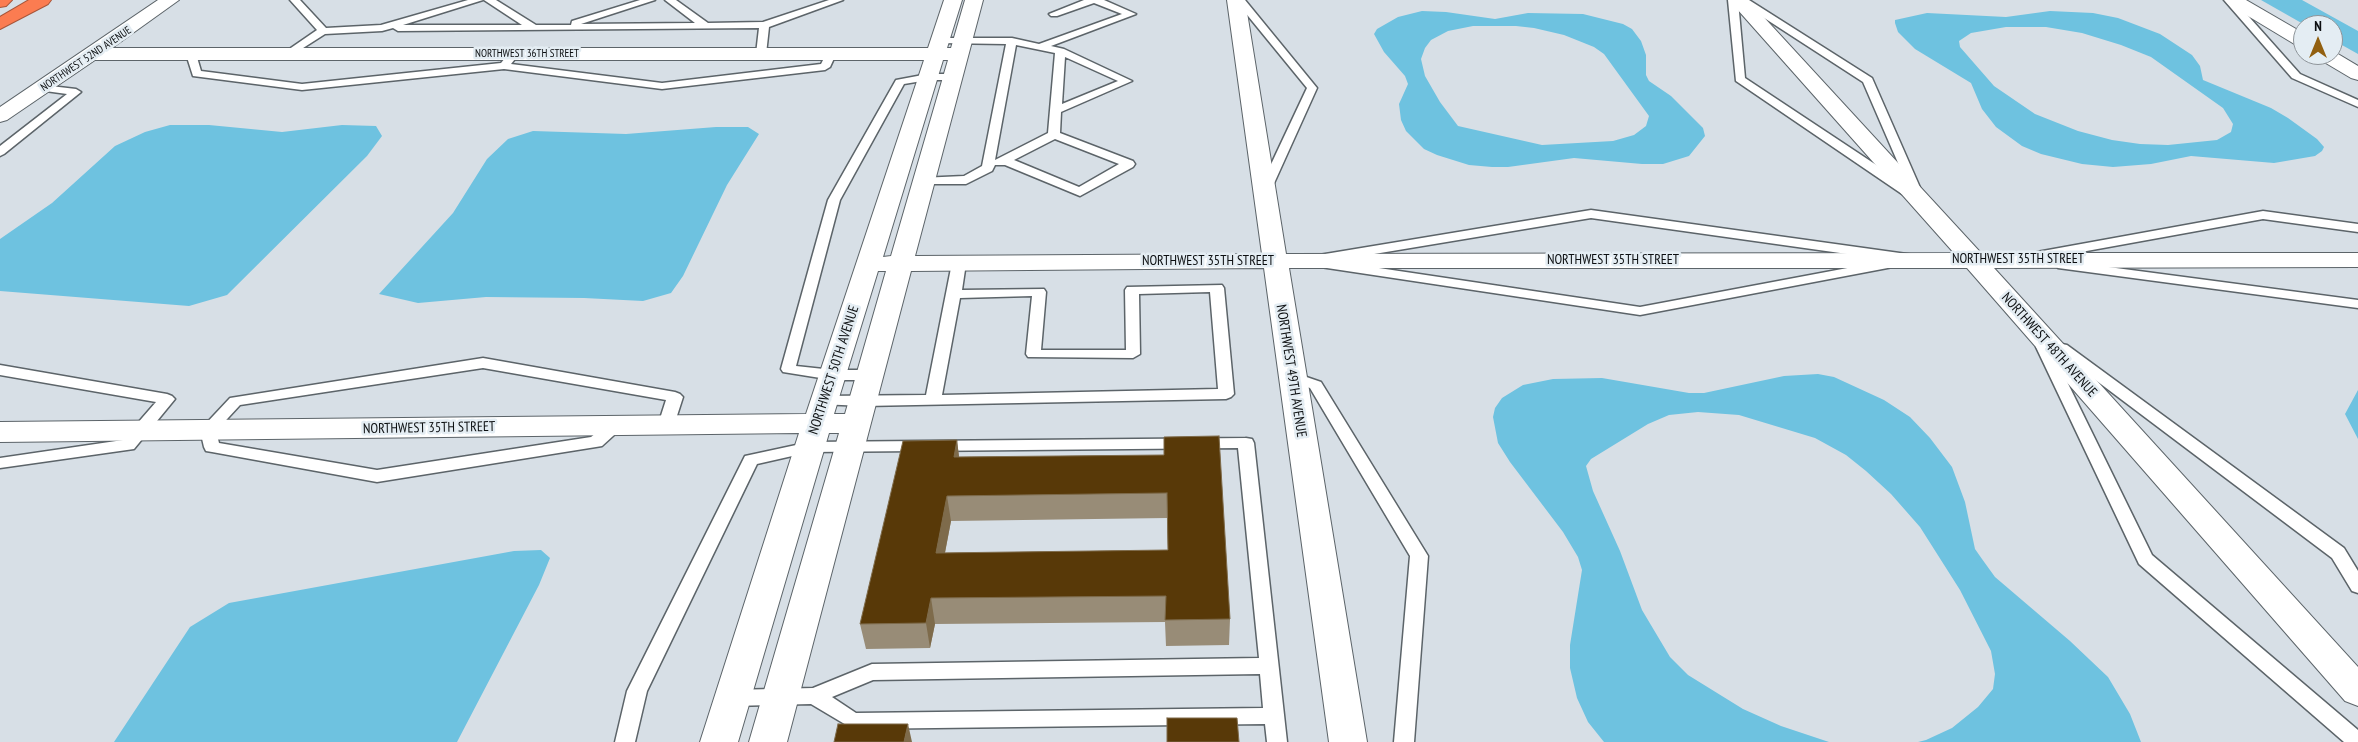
<!DOCTYPE html>
<style>
body{margin:0}
#map{position:relative;width:2358px;height:742px;overflow:hidden;background:#d7dfe6;font-family:"PT Sans Narrow",sans-serif}
canvas{display:block}
.north{position:absolute;left:2293px;top:15px;width:50px;height:50px;box-sizing:border-box;background:#e4edf3;border:1px solid #8e9499;border-radius:50%;rotate:0deg;font-size:14px;font-weight:700;line-height:20px;text-align:center;color:#0c0f11}
.north::after{content:'';display:block;margin:auto;width:18px;height:22px;background:#926010;clip-path:polygon(50% 0,100% 100%,50% 72%,0 100%)}
</style>
<div id="map">
<canvas width="2358" height="742"></canvas>
<div class="north">N</div>
</div>
<script>
const ctx = document.querySelector('canvas').getContext('2d');
ctx.lineJoin = 'round';
function fillPath(path, color) { ctx.fillStyle = color; ctx.fill(path, 'evenodd'); }
const toPath = rows => new Path2D(rows.map(r => 'M' + r).join(''));
function stroke(path, color, width, dash) { ctx.strokeStyle = color; ctx.lineWidth = width; ctx.lineCap = dash ? 'butt' : 'round'; ctx.setLineDash(dash || []); ctx.stroke(path); }
function drawText(font, color, halo, rows, align = 'center') {
  ctx.font = font + ' "PT Sans Narrow",sans-serif'; ctx.lineWidth = 5; ctx.setLineDash([]); ctx.textBaseline = 'middle'; ctx.strokeStyle = halo; ctx.fillStyle = color; for (const [text, x, y, turn = 0] of rows) {
    ctx.save(); ctx.translate(x, y); ctx.rotate((+turn || 0) * Math.PI / 180); ctx.textAlign = isNaN(turn) ? turn : align; if (halo) ctx.strokeText(text, 0, 0); ctx.fillText(text, 0, 0); ctx.restore();
  }
}
fillPath(toPath([
 [2261,0,2302,0,2358,31,2358,54,2333,40,2333,25,2305,25],
 [1422,11,1446,12,1495,19,1528,13,1583,14,1623,24,1632,29,1641,41,1646,55,1646,75,1649,81,1671,96,1703,128,1705,136,1689,156,1663,164,1642,164,1574,158,1508,167,1492,167,1469,165,1437,155,1424,149,1406,131,1401,120,1399,104,1408,84,1405,76,1384,52,1374,34,1377,29,1398,17],
 [1473,26,1516,26,1534,28,1564,35,1594,47,1604,54,1649,116,1646,126,1634,135,1613,141,1542,145,1458,126,1440,102,1425,76,1421,59,1425,48,1431,40,1448,31],
 [2050,11,2093,13,2118,18,2160,34,2192,55,2200,66,2203,80,2271,108,2288,118,2317,139,2324,147,2322,151,2315,156,2274,163,2191,156,2151,164,2113,167,2082,164,2041,154,2022,146,1996,127,1982,109,1971,83,1915,49,1898,32,1895,23,1895,20,1927,13,2006,17],
 [2006,27,2046,27,2082,33,2121,45,2151,57,2223,108,2233,124,2231,132,2217,140,2168,145,2140,144,2112,140,2078,131,2035,114,1994,86,1960,47,1959,41,1971,33],
 [170,125,209,125,282,132,342,125,376,126,382,136,367,156,227,295,189,306,0,291,0,239,52,203,115,146,145,132],
 [716,127,748,127,759,134,727,185,683,276,671,293,643,301,584,298,486,297,418,303,379,294,453,213,487,159,508,139,533,131,626,134],
 [1818,374,1834,377,1884,400,1910,417,1930,438,1952,467,1965,502,1975,549,1982,559,1995,577,2070,641,2108,677,2130,714,2141,742,1918,742,1926,740,1952,728,1978,707,1993,689,1995,674,1991,651,1960,590,1920,527,1891,494,1866,471,1846,455,1815,438,1739,415,1698,412,1669,415,1648,424,1591,459,1586,466,1593,491,1620,551,1642,610,1670,657,1688,675,1743,709,1781,726,1829,742,1604,742,1588,722,1577,698,1570,668,1570,645,1582,570,1578,557,1563,532,1510,462,1498,443,1493,417,1495,408,1502,398,1523,385,1553,379,1602,378,1689,393,1704,393,1784,376],
 [2358,390,2358,439,2345,414],
 [541,550,550,558,539,585,457,742,114,742,190,627,229,603,514,551]
]), '#6ec2e0');
const lane = toPath([
 [290,0,300,0,326,28,381,25,468,0,483,0,403,25,522,25,484,0,496,0,536,25,571,25,572,21,640,0,655,0,581,24,695,23,665,0,676,0,708,23,763,22,829,0,843,0,769,27,766,54,761,57,756,54,759,28,398,31,393,28,382,31,325,34,289,57,284,54,285,52,317,30,290,0],
 [1084,0,1104,0,1136,14,1051,46,1064,49,1132,81,1061,112,1060,133,1133,161,1135,164,1133,167,1080,196,1005,165,995,165,992,171,966,184,920,184,918,181,920,178,964,176,982,166,1006,44,940,43,935,40,936,38,1012,38,1039,44,1122,14,1094,3,1057,16,1051,16,1049,14,1084,0],
 [1016,45,1055,53,1048,133,995,160,1016,45],
 [1065,57,1118,81,1062,104,1065,57],
 [1055,139,1119,164,1079,187,1014,160,1055,139],
 [1235,0,1245,0,1317,88,1271,190,1265,194,1259,190,1307,88,1235,0],
 [1728,0,1749,0,1872,78,1922,192,1920,195,1902,194,1736,81,1728,0],
 [1738,1,1863,82,1908,186,1745,78,1738,1],
 [2224,0,2234,0,2300,74,2358,100,2358,107,2292,78,2224,0],
 [191,51,196,54,201,71,302,84,501,63,510,52,514,51,519,54,511,64,662,83,821,64,827,52,835,52,836,54,830,67,825,70,662,89,504,69,302,90,193,76,186,54,191,51],
 [928,74,953,74,958,77,953,80,928,80,904,84,840,200,796,366,833,370,871,370,879,375,871,380,833,380,783,372,781,369,828,200,896,80,928,74],
 [42,85,76,89,81,92,4,154,0,156,0,146,67,94,38,90,37,88,42,85],
 [1591,210,1914,255,1921,259,1914,263,1640,315,1307,265,1300,261,1307,257,1591,210],
 [1591,218,1890,260,1640,307,1332,261,1591,218],
 [2263,211,2358,224,2358,232,2263,219,2037,260,2030,256,2037,252,2263,211],
 [959,259,966,263,962,290,1044,289,1046,292,1041,350,1126,350,1125,290,1127,287,1222,285,1224,288,1234,394,1231,397,1226,399,864,406,819,404,816,401,819,398,824,396,926,395,952,263,959,259],
 [1210,292,1218,389,942,395,960,298,1032,296,1026,354,1028,357,1133,358,1140,354,1139,294,1210,292],
 [2063,261,2358,300,2358,308,2058,268,2056,265,2058,262,2063,261],
 [2043,343,2050,347,2152,555,2358,730,2358,742,2344,742,2139,564,2036,347,2043,343],
 [2062,344,2067,345,2344,548,2358,571,2358,593,2352,591,2332,558,2057,351,2055,348,2062,344],
 [483,358,675,392,680,394,683,397,674,425,672,429,666,430,660,429,658,425,666,400,483,368,240,405,216,431,219,443,377,470,591,437,610,422,616,421,622,422,624,426,602,446,596,447,377,482,212,452,206,451,204,447,200,430,230,398,483,358],
 [0,365,167,394,172,396,175,399,134,449,0,468,0,458,123,440,156,402,0,375,0,365],
 [1292,372,1321,382,1428,556,1414,742,1394,742,1410,556,1310,388,1287,380,1284,377,1292,372],
 [1246,438,1252,439,1254,443,1287,742,1267,742,1265,724,853,729,811,704,732,706,725,704,722,698,725,692,732,690,813,688,872,664,1259,658,1238,448,810,452,757,464,647,691,635,742,615,742,627,691,745,456,810,442,1246,438],
 [1260,674,1263,708,856,713,832,697,873,680,1260,674]
]);
const street = toPath([
 [158,0,179,0,112,48,928,48,944,0,962,0,947,48,951,48,965,0,983,0,915,256,1262,254,1227,0,1245,0,1286,254,1954,253,1729,0,1748,0,1981,253,2358,253,2358,267,1994,268,2358,667,2358,706,2345,701,1967,268,1289,268,1367,742,1329,742,1264,268,911,271,787,742,749,742,839,433,829,433,738,742,700,742,799,433,0,442,0,422,806,414,924,60,95,60,7,120,0,122,0,107,158,0],
 [943,60,948,60,891,256,883,257,943,60],
 [878,271,886,271,845,414,834,414,878,271],
 [2225,0,2246,0,2303,33,2303,47,2296,45,2228,4,2225,0],
 [2333,51,2358,66,2358,80,2351,78,2319,59,2317,55,2333,55,2333,51]
]);
const highway = toPath([
 [0,0,12,0,6,6,0,7,0,0],
 [29,0,51,0,48,4,0,29,0,17,29,0]
]);
stroke(lane, '#5c6469', 3);
stroke(street, '#5c6469', 2);
stroke(highway, '#a7563b', 2);
fillPath(lane, '#fff');
fillPath(street, '#fff');
fillPath(highway, '#fb7c51');
fillPath(toPath([
 [957,440,959,457,1164,455,1230,619,1229,645,1166,646,1165,622,935,624,930,648,866,649,860,624],
 [1167,518,1168,550,945,553,951,521]
]), '#988c77');
fillPath(toPath([
 [957,440,960,465,954,457],
 [947,496,951,521,940,578,936,553],
 [931,598,935,624,930,648,926,623],
 [908,724,912,742,904,742]
]), '#7e6b4b');
const building = toPath([
 [1219,436,1230,619,1165,620,1166,596,931,598,926,623,860,624,903,441,957,440,954,457,1164,455,1164,437,1219,436],
 [1167,493,1168,550,936,553,947,496,1167,493],
 [1167,718,1237,718,1239,742,1167,742,1167,718],
 [838,724,908,724,904,742,834,742,838,724]
]);
fillPath(building, '#583908');
stroke(building, '#7e6b4b', 1);
drawText('11px', '#0c0f11', '#e4edf3', [
 ["NORTHWEST 36TH STREET",527,54],
 ["NORTHWEST 52ND AVENUE",86,59,-34]
]);
drawText('14px', '#0c0f11', '#e4edf3', [
 ["NORTHWEST 35TH STREET",2018,259],
 ["NORTHWEST 35TH STREET",1613,260],
 ["NORTHWEST 35TH STREET",1208,261],
 ["NORTHWEST 48TH AVENUE",2049,345,48],
 ["NORTHWEST 50TH AVENUE",834,370,-72],
 ["NORTHWEST 49TH AVENUE",1291,371,81],
 ["NORTHWEST 35TH STREET",429,428,-1]
]);
</script>
